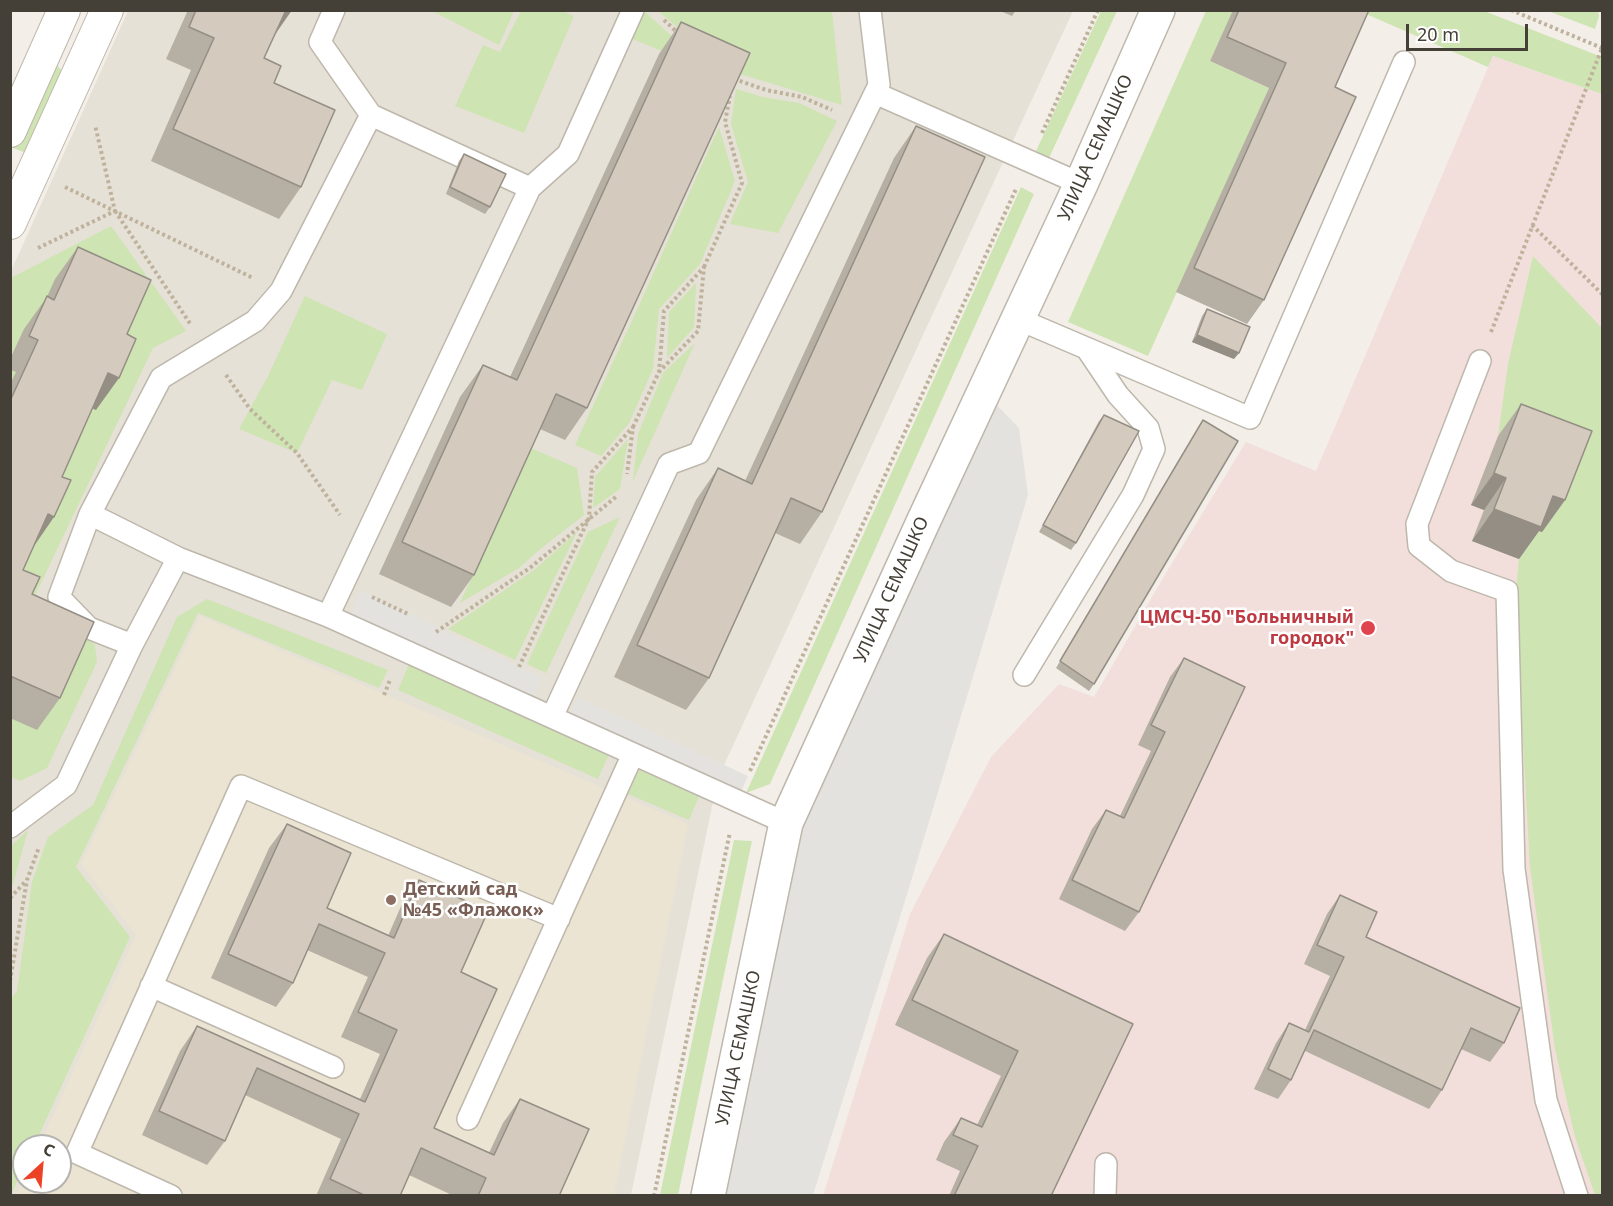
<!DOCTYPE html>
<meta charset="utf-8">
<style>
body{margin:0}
#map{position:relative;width:1613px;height:1206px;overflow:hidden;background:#f3efe8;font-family:"Noto Sans",sans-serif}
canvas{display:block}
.frame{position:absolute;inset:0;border:12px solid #454037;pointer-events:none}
.north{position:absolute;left:12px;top:1134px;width:60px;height:60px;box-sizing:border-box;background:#fff;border:2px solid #b5b3af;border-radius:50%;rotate:26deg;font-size:16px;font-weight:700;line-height:24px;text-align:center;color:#454037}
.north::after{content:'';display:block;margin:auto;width:21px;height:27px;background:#ec4226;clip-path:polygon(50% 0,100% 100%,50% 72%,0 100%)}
.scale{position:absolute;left:1406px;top:24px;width:122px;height:27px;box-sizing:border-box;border:3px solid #454037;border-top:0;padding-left:8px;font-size:18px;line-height:21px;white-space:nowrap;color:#454037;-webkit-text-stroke:4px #fff;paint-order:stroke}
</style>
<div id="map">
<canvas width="1613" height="1206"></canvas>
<div class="frame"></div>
<div class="north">С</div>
<div class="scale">20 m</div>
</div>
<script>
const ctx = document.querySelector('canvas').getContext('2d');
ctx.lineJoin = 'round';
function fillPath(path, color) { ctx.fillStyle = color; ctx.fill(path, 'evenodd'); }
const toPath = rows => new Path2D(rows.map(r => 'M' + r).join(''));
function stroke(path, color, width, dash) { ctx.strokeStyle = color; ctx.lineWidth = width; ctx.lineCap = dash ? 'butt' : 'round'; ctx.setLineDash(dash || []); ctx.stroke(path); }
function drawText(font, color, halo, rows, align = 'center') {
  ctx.font = font + ' "Noto Sans",sans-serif'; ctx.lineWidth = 5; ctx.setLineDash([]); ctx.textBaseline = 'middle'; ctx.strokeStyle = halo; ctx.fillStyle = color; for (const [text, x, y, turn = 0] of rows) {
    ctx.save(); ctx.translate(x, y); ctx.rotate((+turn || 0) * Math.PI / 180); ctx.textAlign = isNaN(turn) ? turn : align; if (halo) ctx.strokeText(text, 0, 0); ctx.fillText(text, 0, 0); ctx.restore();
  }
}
fillPath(toPath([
 [128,11,1073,11,718,778,631,1195,11,1196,11,271],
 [24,1146,60,1146,60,1182,24,1182]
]), '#e6e1d6');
fillPath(toPath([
 [200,616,688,824,614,1195,16,1196,24,1179,24,1182,60,1182,60,1146,39,1146,136,935,81,864]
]), '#ebe4d3');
fillPath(toPath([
 [1493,56,1602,94,1602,1195,823,1196,910,914,991,757,1059,684,1094,697,1166,573,1246,442,1316,471]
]), '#f2dfdc');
fillPath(toPath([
 [435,10,514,10,514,11,499,45,434,12],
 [521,11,562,11,574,16,524,133,455,106,483,45,500,52],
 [640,11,644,11,712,72,628,37],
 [658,11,832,11,842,105,730,71],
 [1101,11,1117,11,1049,158,1036,151],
 [1206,11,1233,11,1210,61,1269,88,1148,356,1068,322],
 [1359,11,1484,11,1602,57,1602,94,1493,56,1488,67],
 [1548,11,1598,11,1599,16,1595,29],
 [51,59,65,74,28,154,11,147,11,145],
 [736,89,763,97,799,103,837,121,778,233,730,224,748,182,731,124],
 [719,127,735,181,700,264,659,309,653,369,629,423,601,456,575,445,641,301],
 [1021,187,1034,194,770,784,746,793],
 [111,226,186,331,153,348,30,606,83,634,95,645,97,662,47,768,20,781,11,777,11,278],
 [1533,256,1602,328,1602,1195,1595,1195,1575,1137,1555,1049,1530,868,1515,599,1519,559,1531,528,1542,532,1498,436,1508,364],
 [696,283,694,327,667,358,669,312],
 [305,296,387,334,362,390,332,380,297,453,239,429,268,376],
 [695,343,633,481,638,434,663,373],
 [628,439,620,489,593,508,595,477],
 [531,448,577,468,584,515,539,550,519,568,460,603],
 [620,517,546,673,527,664,588,532],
 [577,532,515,660,448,629,534,570],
 [207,599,388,670,379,688,198,613,76,867,130,937,34,1146,24,1146,24,1167,11,1195,11,999,17,991,32,882,48,837,93,805,177,617],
 [409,664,609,754,598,779,398,690],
 [639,770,699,796,689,820,628,794],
 [28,830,13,884,11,887,11,846],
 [734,840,752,841,678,1195,660,1195]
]), '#cee4b3');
fillPath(toPath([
 [989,397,1019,428,1028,495,905,901,813,1195,719,1196,798,830],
 [361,591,541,677,529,706,346,624],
 [577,697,748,776,737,801,567,724]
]), '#e4e2df');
const service = toPath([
 [875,93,1081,184],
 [530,188,568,154,633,10],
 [1018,319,1250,418,1404,62],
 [1480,361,1417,524,1419,546,1451,571,1507,591,1514,869,1546,1100,1577,1196],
 [90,514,178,558],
 [328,616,530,188,371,115],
 [132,645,89,628,59,597,90,514,161,378,255,321,281,291,371,115,320,42,334,10],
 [1024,675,1133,495,1154,449,1148,428,1118,395,1087,349],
 [552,717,669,464,699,453,879,85,870,10],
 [10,827,66,785,132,645,178,558,328,616,786,823],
 [151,986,333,1067],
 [468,1119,633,754],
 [171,1196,77,1153,241,786,559,919],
 [1105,1196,1106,1164]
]);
const pedestrian = toPath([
 [10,131,64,10],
 [10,223,107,10]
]);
const tertiary = toPath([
 [708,1196,786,823,924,520,1081,184,1158,10]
]);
stroke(service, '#beb7ab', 24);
stroke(pedestrian, '#beb7ab', 34);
stroke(tertiary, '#beb7ab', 36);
stroke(toPath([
 [1511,10,1602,48],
 [664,20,678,33],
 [734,79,766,90,802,97,832,110],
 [1042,133,1098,10],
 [65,187,253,278],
 [115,211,191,325],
 [1532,225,1602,294],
 [38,248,115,211,95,125],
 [704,267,742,183,725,122,730,96],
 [1491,332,1602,48],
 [226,375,250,409,297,453,340,515],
 [633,427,659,372,664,311,704,267,698,331,659,372],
 [372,597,408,614],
 [436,632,531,567,617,496],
 [519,667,589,518,592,472,633,427,627,474],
 [384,695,390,680],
 [750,771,1016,189],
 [10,898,26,881],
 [10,981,27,880,39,847],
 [654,1196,730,832]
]), '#beb29d', 4, [3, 3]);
stroke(service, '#fff', 21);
stroke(pedestrian, '#fff', 32);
stroke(tertiary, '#fff', 33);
fillPath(toPath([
 [188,10,292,10,274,36,264,58,274,83,301,187,279,219,151,161,191,70,166,59],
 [998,10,1016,10,1012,16],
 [1233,10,1369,10,1335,87,1264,300,1247,324,1176,292,1269,88,1210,61],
 [681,22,587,408,565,440,540,429,474,575,451,607,379,574,460,397,483,365,510,377,659,54],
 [916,126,822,512,800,544,775,533,709,678,686,710,614,677,696,500,718,468,745,481,894,158],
 [464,154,490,207,485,214,446,194,459,161],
 [78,247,127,334,96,410,92,408,62,477,34,545,23,570,32,594,60,698,37,730,10,718,10,384,16,372,10,370,10,359,24,329,47,297,55,279],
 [1207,309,1234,359,1192,342,1202,316],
 [1521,404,1565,500,1542,532,1539,531,1519,559,1472,541,1484,510,1471,505,1498,436],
 [1104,415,1076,543,1071,550,1039,532,1099,421],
 [1203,420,1094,684,1089,691,1056,668],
 [1184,658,1139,912,1125,931,1059,899,1092,829,1106,810,1120,816,1151,751,1138,745,1170,677],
 [287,824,327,908,388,936,402,904,419,880,461,972,434,1128,489,1153,503,1123,520,1099,559,1196,454,1196,409,1175,400,1196,316,1196,341,1139,245,1095,225,1141,207,1165,142,1135,180,1051,197,1026,360,1099,380,1054,341,1037,368,977,307,950,293,983,276,1007,211,978,269,848],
 [1340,895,1366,937,1504,1043,1490,1062,1461,1049,1442,1090,1429,1109,1305,1051,1291,1080,1278,1099,1254,1089,1276,1043,1289,1023,1305,1030,1330,976,1304,964,1327,914],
 [944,934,1133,1024,1051,1196,949,1196,960,1171,936,1160,944,1142,961,1118,977,1125,1001,1076,895,1025,927,958]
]), '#b6afa3');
fillPath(toPath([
 [284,10,292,10,273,37],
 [1197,335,1239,353,1234,359,1192,342],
 [108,373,119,378,96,410,85,405],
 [1494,473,1506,478,1484,510,1471,505],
 [1553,496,1565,500,1542,532,1539,531,1519,559,1472,541,1494,509],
 [48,514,54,517,32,549]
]), '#948e85');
const building = toPath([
 [196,10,286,10,264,58,281,66,274,83,335,110,301,187,173,129,214,38,189,27,196,10],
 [1239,10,1369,10,1335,87,1356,97,1264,300,1194,268,1286,63,1227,37,1239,10],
 [681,22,750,53,587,408,556,394,474,575,402,542,483,365,517,380,681,22],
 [916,126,985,157,822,512,791,498,709,678,637,645,718,468,752,484,916,126],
 [464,154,506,174,490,207,450,187,464,154],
 [78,247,151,280,127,334,136,339,119,378,108,373,62,477,71,480,54,517,48,514,23,570,40,577,32,594,94,622,60,698,10,676,10,401,38,340,29,336,47,296,54,300,78,247],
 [1207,309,1250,327,1239,353,1197,335,1207,309],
 [1521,404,1592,431,1565,500,1553,496,1541,527,1494,509,1506,478,1494,473,1521,404],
 [1104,415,1139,431,1076,543,1043,525,1104,415],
 [1203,420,1238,441,1094,684,1060,661,1203,420],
 [1184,658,1245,687,1139,912,1072,880,1106,810,1124,818,1165,732,1151,725,1184,658],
 [287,824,351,853,327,908,394,938,419,880,488,911,461,972,497,989,434,1128,494,1155,520,1099,589,1129,559,1196,478,1196,486,1178,421,1148,400,1196,366,1196,330,1179,359,1114,257,1068,225,1141,159,1111,197,1026,365,1102,397,1030,358,1012,385,953,319,924,293,983,228,954,287,824],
 [1340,895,1377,912,1366,937,1520,1008,1504,1043,1471,1028,1442,1090,1314,1030,1291,1080,1268,1069,1289,1023,1309,1032,1344,957,1317,945,1340,895],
 [944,934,1133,1024,1051,1196,954,1196,978,1146,953,1135,961,1118,982,1127,1018,1051,912,1000,944,934]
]);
fillPath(building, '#d4cbbe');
stroke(building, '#948e85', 1.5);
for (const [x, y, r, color] of [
 [1368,628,8,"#e0444e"],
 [391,900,6,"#8d6e63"]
]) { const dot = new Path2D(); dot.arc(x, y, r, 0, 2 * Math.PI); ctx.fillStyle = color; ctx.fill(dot); stroke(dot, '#fff', 2); }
drawText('18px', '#454037', '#fff', [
 ["УЛИЦА СЕМАШКО",1096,148,-66],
 ["УЛИЦА СЕМАШКО",892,590,-66],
 ["УЛИЦА СЕМАШКО",739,1048,-78]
]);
drawText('bold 18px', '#be3a42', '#fff', [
 ["ЦМСЧ-50 \"Больничный",1354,618],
 ["городок\"",1354,639]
], 'right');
drawText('bold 18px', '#785e54', '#fff', [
 ["Детский сад",403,890],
 ["№45 «Флажок»",403,911]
], 'left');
</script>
